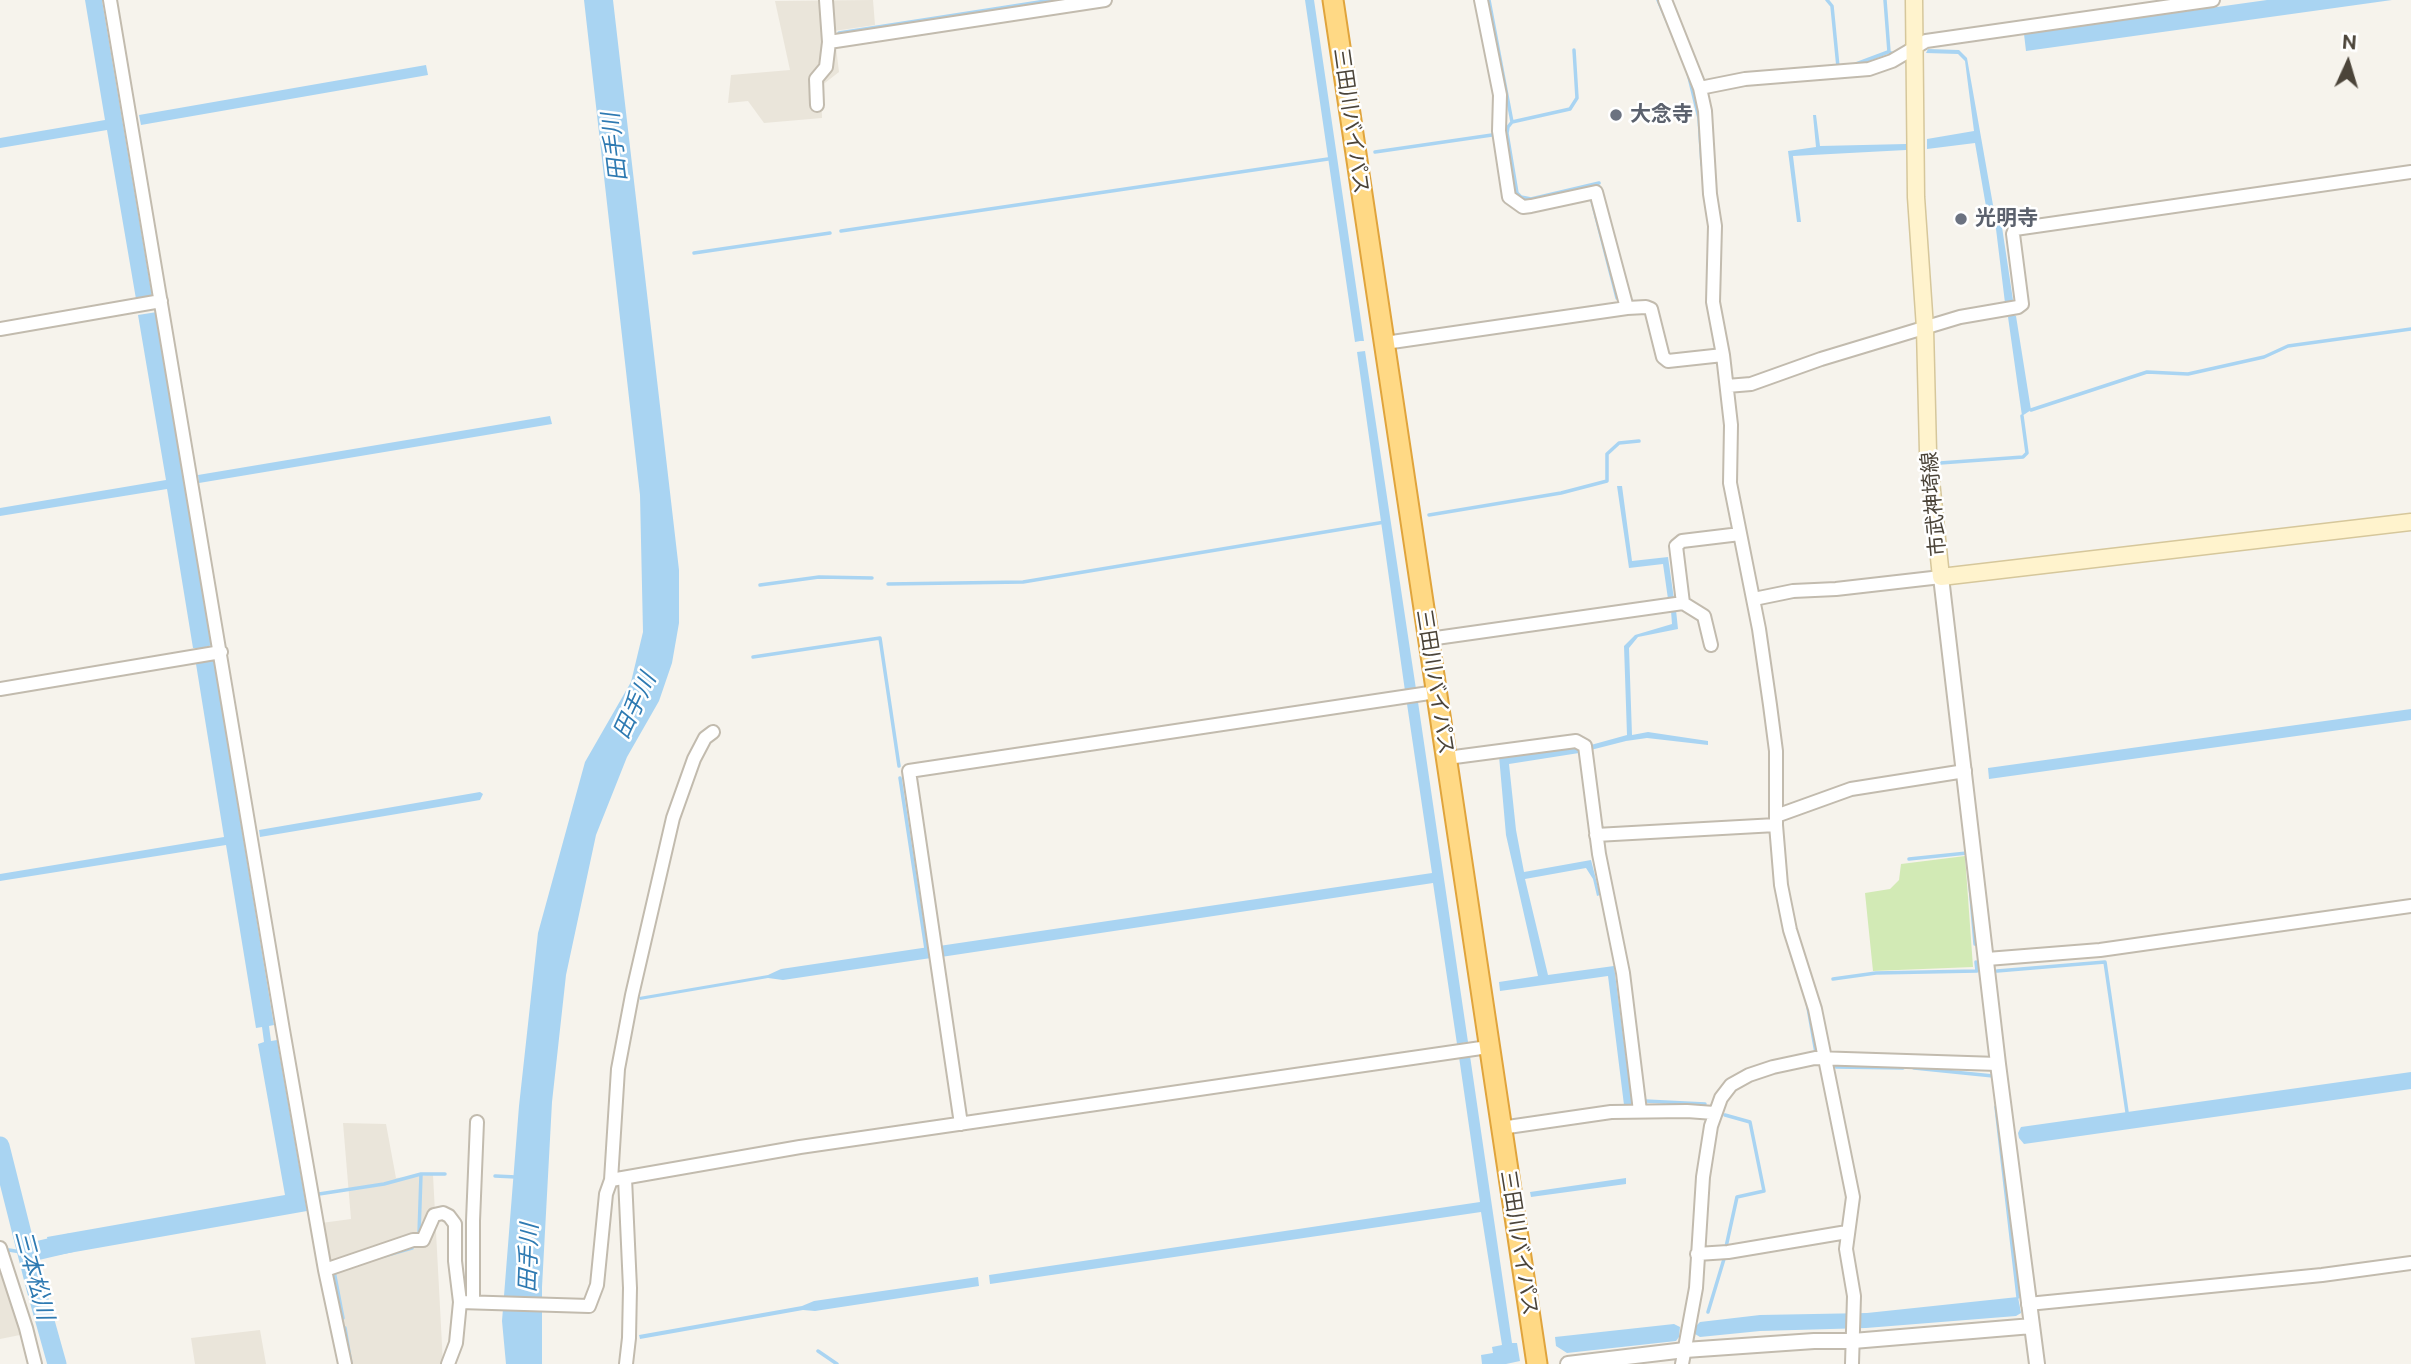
<!DOCTYPE html>
<meta charset="utf-8">
<style>
body{margin:0}
#map{position:relative;width:2411px;height:1364px;overflow:hidden;background:#f6f3ec;font-family:"Public Sans",sans-serif}
canvas{display:block}
.north{position:absolute;left:2313px;top:28px;width:70px;height:70px;-webkit-text-stroke:5px #fff;paint-order:stroke;rotate:4deg;font-size:19px;font-weight:700;line-height:28px;text-align:center;color:#4b4439}
.north::after{content:'';display:block;margin:auto;width:24px;height:32px;background:#4b4439;clip-path:polygon(50% 0,100% 100%,50% 72%,0 100%)}
</style>
<div id="map">
<canvas width="2411" height="1364"></canvas>
<div class="north">N</div>
</div>
<script>
const ctx = document.querySelector('canvas').getContext('2d');
ctx.lineJoin = 'round';
function fillPath(path, color) { ctx.fillStyle = color; ctx.fill(path, 'evenodd'); }
const toPath = rows => new Path2D(rows.map(r => 'M' + r).join(''));
function stroke(path, color, width, dash) { ctx.strokeStyle = color; ctx.lineWidth = width; ctx.lineCap = dash ? 'butt' : 'round'; ctx.setLineDash(dash || []); ctx.stroke(path); }
function drawText(font, color, halo, rows, align = 'center') {
  ctx.font = font + ' "Public Sans","Noto Sans JP",sans-serif'; ctx.lineWidth = 5; ctx.setLineDash([]); ctx.textBaseline = 'middle'; ctx.strokeStyle = halo; ctx.fillStyle = color; for (const [text, x, y, turn = 0] of rows) {
    ctx.save(); ctx.translate(x, y); ctx.rotate((+turn || 0) * Math.PI / 180); ctx.textAlign = isNaN(turn) ? turn : align; if (halo) ctx.strokeText(text, 0, 0); ctx.fillText(text, 0, 0); ctx.restore();
  }
}
fillPath(toPath([
 [873,0,875,25,834,31,839,72,821,86,822,118,764,123,748,101,728,103,731,75,790,70,775,1],
 [343,1123,386,1124,396,1178,433,1175,443,1364,339,1364,314,1224,351,1219],
 [0,1257,25,1334,0,1339],
 [260,1330,266,1364,195,1364,191,1338]
]), '#eae5da');
fillPath(toPath([
 [1965,856,1973,967,1873,971,1865,893,1890,889,1899,880,1901,864]
]), '#d2eab5');
fillPath(toPath([
 [85,0,102,0,152,296,136,299,107,130,0,148,0,138,105,120],
 [584,0,613,0,679,570,679,623,672,663,659,701,627,757,596,835,566,975,552,1102,542,1287,542,1364,506,1364,502,1321,519,1106,538,933,585,762,631,682,643,632,640,495],
 [1305,0,1314,0,1364,341,1360,341,1355,342],
 [2267,0,2392,0,2026,51,2024,34],
 [1928,49,1959,50,1967,58,1993,205,2002,227,2013,300,2010,303,2005,303,1996,229,1988,218,1975,143,1927,149,1927,139,1974,131,1965,61,1958,54,1926,53],
 [426,65,428,75,141,125,139,115],
 [1813,115,1816,115,1820,146,1906,144,1906,150,1793,156,1801,222,1797,222,1788,151,1816,147],
 [157,312,212,645,206,647,208,661,214,661,274,1025,269,1026,271,1041,277,1040,307,1211,52,1256,51,1252,48,1252,45,1243,48,1242,47,1237,285,1195,258,1044,264,1042,262,1027,256,1028,226,845,0,881,0,874,224,837,196,664,202,662,199,648,193,648,167,489,0,516,0,508,166,480,138,315],
 [2012,315,2016,316,2031,410,2022,416,2008,317],
 [1365,351,1416,689,1405,691,1357,352],
 [550,416,552,424,199,483,198,475],
 [1617,486,1622,486,1632,561,1668,557,1674,599,1668,599,1663,564,1629,568],
 [1676,610,1678,629,1638,637,1629,648,1632,735,1648,732,1708,741,1708,745,1647,738,1626,741,1579,753,1509,764,1516,830,1524,872,1591,860,1600,895,1597,896,1593,879,1586,868,1525,879,1548,975,1614,966,1632,1104,1624,1105,1608,976,1500,991,1499,982,1538,976,1506,835,1499,756,1576,746,1580,748,1627,735,1624,646,1635,635,1672,624,1671,611],
 [1418,702,1468,1042,1457,1044,1433,883,941,957,939,946,1432,873,1407,704],
 [2411,709,2411,720,1989,779,1988,768],
 [480,792,483,794,480,800,260,837,259,830],
 [929,947,931,958,783,980,768,978,640,1000,639,997,768,975,781,969],
 [1470,1056,1512,1343,1517,1343,1520,1361,1506,1364,1482,1364,1481,1355,1493,1353,1492,1347,1502,1345,1481,1212,990,1284,989,1275,1480,1202,1459,1057],
 [2411,1072,2411,1089,2024,1144,2019,1138,2018,1133,2021,1127],
 [1626,1178,1626,1184,1531,1197,1530,1192],
 [978,1277,979,1286,815,1311,803,1310,640,1339,639,1335,802,1306,814,1301],
 [2018,1297,2021,1313,2016,1316,1866,1328,1760,1331,1700,1337,1695,1334,1696,1326,1700,1322,1760,1315,1867,1313],
 [1674,1324,1680,1327,1679,1337,1676,1341,1567,1353,1556,1346,1555,1337]
]), '#a9d4f2');
stroke(toPath([
 [1489,0,1512,122,1508,127,1507,133,1517,193,1521,197,1531,199,1599,183],
 [1658,0,1672,33],
 [1827,0,1832,6,1838,67],
 [1885,0,1889,52,1894,54],
 [839,33,1052,0],
 [1856,64,1888,52],
 [1688,73,1699,118,1702,165],
 [1512,122,1570,109,1577,98,1574,50],
 [1375,152,1492,135],
 [1592,201,1617,298],
 [841,231,1328,159],
 [694,253,830,233],
 [2031,410,2147,372,2188,374,2264,357,2288,346,2411,329],
 [1940,463,2023,457,2027,453,2022,416],
 [1429,515,1561,493,1607,481,1607,454,1619,443,1639,441],
 [888,584,1023,582,1385,522],
 [760,585,819,577,872,578],
 [753,657,880,638,899,766],
 [900,778,926,949],
 [1909,859,1967,853,1967,855],
 [1969,873,1975,944],
 [1997,971,2105,962,2127,1112],
 [1833,979,1876,973,1977,971,1976,962],
 [1807,1002,1816,1053],
 [1836,1067,1903,1068],
 [1914,1068,1993,1076,1993,1079],
 [1645,1101,1705,1104],
 [1996,1107,2018,1297],
 [1725,1115,1750,1122,1764,1191,1737,1197,1726,1247],
 [495,1176,516,1177],
 [319,1194,384,1184,421,1174,445,1174],
 [419,1234,421,1174],
 [9,1250,27,1253],
 [377,1258,412,1248],
 [336,1271,334,1271,343,1318],
 [1708,1312,1724,1259],
 [345,1328,351,1364],
 [818,1351,837,1364]
]), '#a9d4f2', 3.5);
stroke(toPath([
 [0,1146,36,1289,57,1364],
 [27,1253,70,1243]
]), '#a9d4f2', 19);
const minor = toPath([
 [110,0,283,1030,325,1270,345,1364],
 [1481,0,1500,95,1499,131,1509,197,1523,207,1531,206,1596,192,1627,308],
 [1665,0,1700,88,1705,111,1710,194,1715,226,1713,302,1723,355,1731,425,1730,483,1759,629,1770,705,1776,751,1776,825,1781,885,1790,930,1815,1009,1853,1197,1846,1249,1854,1296,1852,1364],
 [829,42,1105,0],
 [1700,88,1745,79,1869,69,1892,61,1926,41,2213,0],
 [817,105,816,79,826,67,829,42,826,0],
 [0,329,161,301],
 [1385,343,1627,308,1646,307,1651,309,1663,357,1668,361,1723,355],
 [1727,386,1751,384,1821,359,1960,317,2018,307,2022,304,2013,234,2015,229,2411,172],
 [1754,599,1793,591,1836,589,1941,577],
 [1683,603,1676,546,1682,541,1740,534],
 [1429,639,1683,603,1704,616,1711,645],
 [0,689,221,652],
 [1447,758,1576,741,1585,746,1599,854,1623,973,1640,1111],
 [1776,816,1851,789,1965,771],
 [1596,835,1776,825],
 [1987,959,2100,950,2411,906],
 [961,1124,909,771,1436,692],
 [1501,1128,1611,1112,1687,1111,1714,1113],
 [625,1178,630,1288,629,1338,626,1364],
 [611,1180,618,1069,632,995,673,818,694,759,705,738,713,732],
 [0,1248,26,1328,35,1364],
 [1697,1254,1728,1252,1847,1232],
 [325,1270,413,1240,423,1240,434,1215,443,1213,449,1216,455,1224,455,1261,460,1302,456,1343,448,1364],
 [460,1302,589,1306,597,1285,606,1194,611,1180,800,1147,1488,1047],
 [473,1302,473,1221,477,1122],
 [2028,1304,2322,1275,2411,1263],
 [1682,1364,1696,1288,1703,1177,1711,1126,1721,1098,1731,1085,1749,1075,1773,1067,1815,1058,1998,1064]
]);
const tertiary = toPath([
 [1941,577,1998,1064,2037,1364],
 [1568,1364,1685,1350,1814,1341,1853,1341,2032,1326]
]);
const secondary = toPath([
 [1914,0,1916,197,1925,328,1928,452,1941,577,2411,522]
]);
const trunk = toPath([
 [1333,0,1537,1364]
]);
stroke(minor, '#c2bbae', 16);
stroke(tertiary, '#c2bbae', 18);
stroke(secondary, '#d6c79b', 19);
stroke(trunk, '#e0a43c', 23);
stroke(minor, '#fff', 12);
stroke(tertiary, '#fff', 14);
stroke(secondary, '#fff3cd', 16);
stroke(trunk, '#ffd985', 19);
for (const [x, y, r, color] of [
 [1616,115,7,"#6b7280"],
 [1961,219,7,"#6b7280"]
]) { const dot = new Path2D(); dot.arc(x, y, r, 0, 2 * Math.PI); ctx.fillStyle = color; ctx.fill(dot); stroke(dot, '#fff', 2.5); }
drawText('bold 21px', '#5b616d', '#fff', [
 ["大念寺",1630,115],
 ["光明寺",1975,219]
], 'left');
drawText('21px', '#4b4439', '#fff', [
 ["三田川バイパス",1351,121,82],
 ["市武神埼線",1934,504,-95],
 ["三田川バイパス",1435,682,81],
 ["三田川バイパス",1519,1243,81]
]);
drawText('italic 23px', '#2e7ab2', '#fff', [
 ["田手川",615,147,-97],
 ["田手川",635,706,-65],
 ["田手川",529,1258,-88],
 ["三本松川",34,1275,75]
]);
</script>
